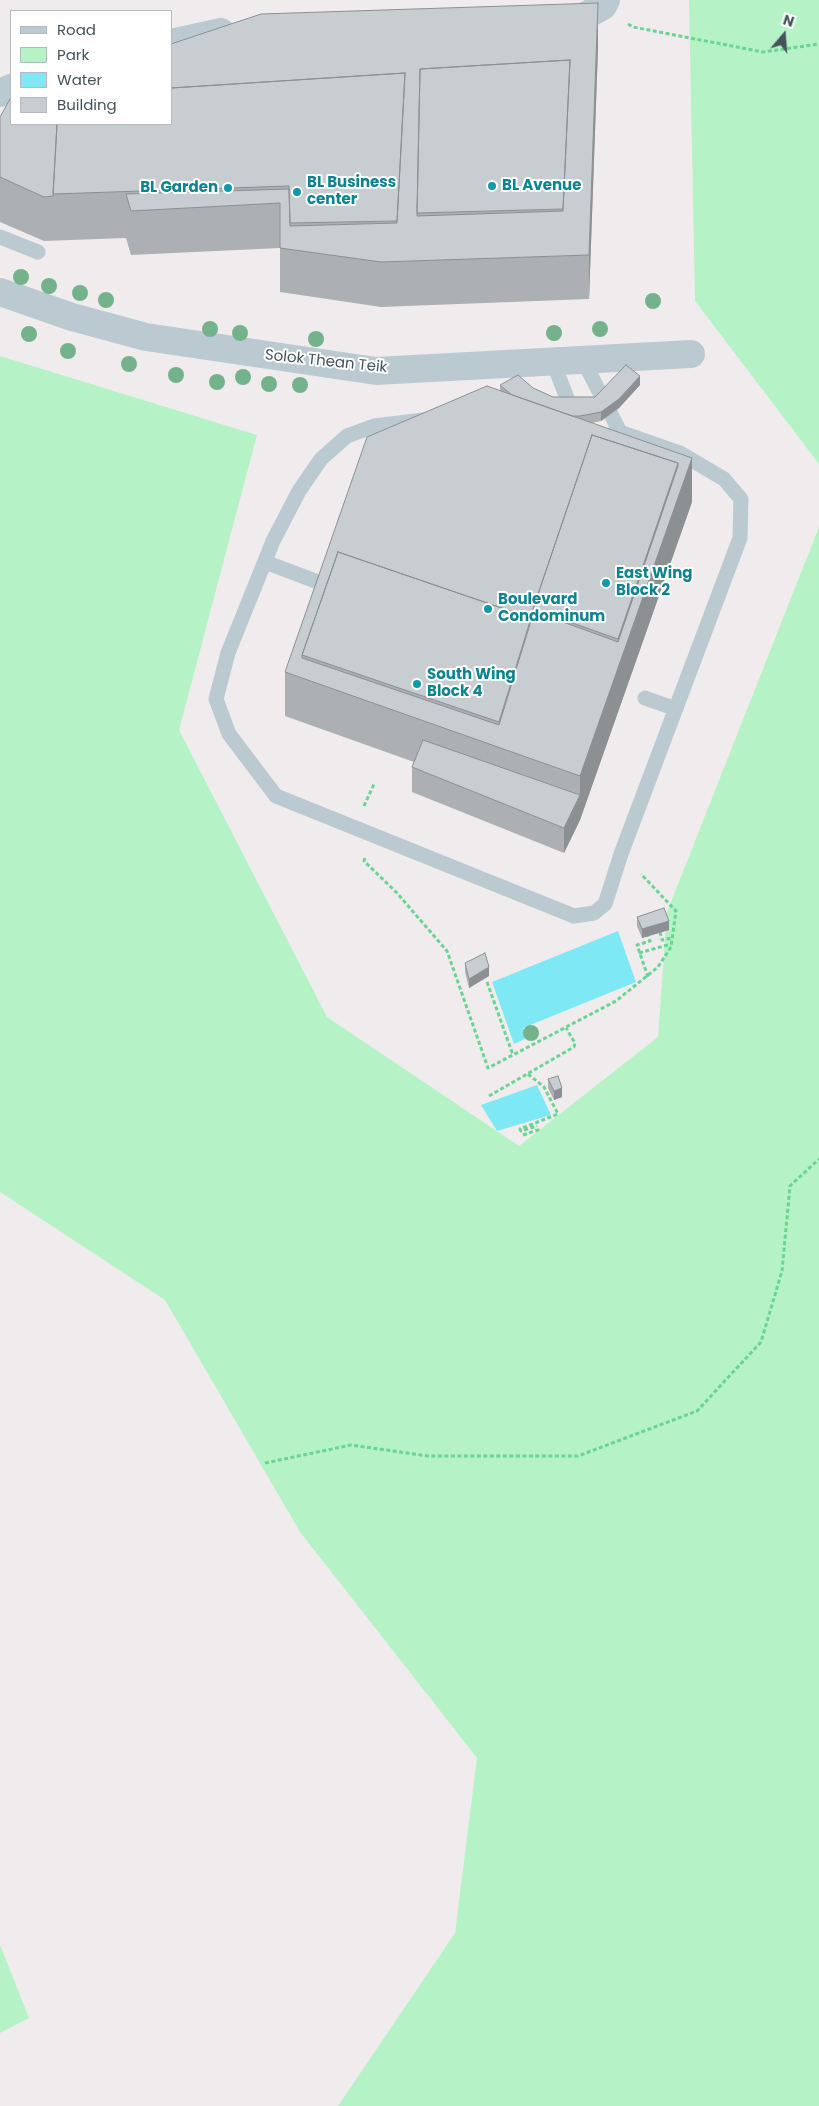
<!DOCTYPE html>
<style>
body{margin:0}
#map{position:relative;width:819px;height:2106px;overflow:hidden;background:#f0eced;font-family:Poppins,sans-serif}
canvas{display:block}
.legend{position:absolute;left:10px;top:10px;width:162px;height:115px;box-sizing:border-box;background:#fff;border:1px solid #b4babe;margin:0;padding:6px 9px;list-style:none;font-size:15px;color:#43535c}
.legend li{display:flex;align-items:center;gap:10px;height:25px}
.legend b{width:25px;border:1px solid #b4babe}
.north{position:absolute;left:759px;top:10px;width:50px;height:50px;-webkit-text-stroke:4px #fff;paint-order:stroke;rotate:18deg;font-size:14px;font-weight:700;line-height:20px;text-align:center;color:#43535c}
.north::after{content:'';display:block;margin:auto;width:18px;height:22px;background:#43535c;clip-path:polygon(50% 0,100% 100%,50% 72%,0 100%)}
</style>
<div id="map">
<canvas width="819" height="2106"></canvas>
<ul class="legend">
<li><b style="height:6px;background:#bbcad1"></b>Road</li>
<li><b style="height:14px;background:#b5f3c6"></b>Park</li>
<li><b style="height:14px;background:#7ee9f4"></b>Water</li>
<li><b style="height:14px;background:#c8cdd2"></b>Building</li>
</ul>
<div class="north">N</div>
</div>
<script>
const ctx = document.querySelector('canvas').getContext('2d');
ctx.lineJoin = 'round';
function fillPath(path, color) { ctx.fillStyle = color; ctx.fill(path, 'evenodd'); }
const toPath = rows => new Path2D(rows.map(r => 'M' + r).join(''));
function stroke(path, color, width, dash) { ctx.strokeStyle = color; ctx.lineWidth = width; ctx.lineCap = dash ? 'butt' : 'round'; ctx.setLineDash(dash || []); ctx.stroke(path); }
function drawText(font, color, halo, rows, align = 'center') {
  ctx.font = font + ' Poppins,sans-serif'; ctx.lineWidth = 4; ctx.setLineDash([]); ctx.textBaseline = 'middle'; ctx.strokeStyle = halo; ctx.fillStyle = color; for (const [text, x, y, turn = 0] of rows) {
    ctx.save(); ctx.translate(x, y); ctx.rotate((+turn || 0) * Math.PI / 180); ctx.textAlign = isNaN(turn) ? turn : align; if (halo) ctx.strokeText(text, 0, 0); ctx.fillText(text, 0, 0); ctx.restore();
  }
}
fillPath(toPath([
 [689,0,819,0,819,464,695,301],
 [0,356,257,435,179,730,327,1017,519,1146,658,1037,667,912,819,527,819,2106,338,2106,455,1933,477,1758,300,1532,165,1300,0,1192],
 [0,1945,29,2018,0,2033]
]), '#b5f3c6');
fillPath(toPath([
 [618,931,636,982,523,1028,527,1038,514,1044,492,982],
 [537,1085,551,1115,497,1131,481,1105]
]), '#7ee9f4');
stroke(toPath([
 [628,24,633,27,763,52,819,44],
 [364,806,374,784],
 [365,858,364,861,397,893,447,951,488,1068,616,1001,658,967,671,947,676,911,641,874],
 [660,932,662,940,672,938],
 [639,953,671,944],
 [648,977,637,945,650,941,648,936],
 [487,982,513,1055],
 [528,1074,544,1087,558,1114,520,1129,521,1131,537,1126],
 [489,1096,574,1047,575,1043,566,1028],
 [523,1135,538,1130,537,1126],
 [265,1463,351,1445,428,1456,578,1456,697,1411,761,1342,782,1271,790,1186,819,1159]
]), '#6ad493', 3, [4, 2.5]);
stroke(toPath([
 [0,237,38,252],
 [583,360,620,432],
 [553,362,574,416],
 [489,412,583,443,620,432,680,453,724,479,741,499,740,538,621,854,605,904,594,913,574,916,276,796,229,734,216,699,228,653,273,541,299,491,321,459,347,436,374,426,489,412],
 [265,562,318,582],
 [645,698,676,709]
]), '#bbcad1', 15);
stroke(toPath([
 [564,20,583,17,603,6,606,0],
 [171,43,221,32],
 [0,93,11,88],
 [0,292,72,317,146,337,376,371,691,354]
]), '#bbcad1', 28);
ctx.fillStyle = '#74b28b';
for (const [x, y] of [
 [21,277],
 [49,286],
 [80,293],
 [106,300],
 [653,301],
 [210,329],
 [600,329],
 [240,333],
 [554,333],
 [29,334],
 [316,339],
 [68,351],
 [129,364],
 [176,375],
 [243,377],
 [217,382],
 [269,384],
 [300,385],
 [531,1033]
]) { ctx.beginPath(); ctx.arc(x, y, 8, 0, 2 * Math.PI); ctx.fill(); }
fillPath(toPath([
 [598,48,589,299,381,307,280,292,280,248,131,255,126,238,44,241,0,222,0,117],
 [500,385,533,388,553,397,595,397,640,385,619,408,601,421,592,423,692,502,580,820,564,853,412,792,412,767,414,762,285,716,285,672,500,390],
 [637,917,669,930,642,938,637,926],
 [465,963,489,976,469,988,465,972],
 [548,1079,562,1097,554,1100,548,1088]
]), '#acb0b5');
fillPath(toPath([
 [598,3,598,48,589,299,589,255],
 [640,376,640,385,619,408,601,421,601,412],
 [692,458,692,502,580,820,580,776,618,667,618,639,678,463],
 [580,795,580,820,564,853,564,828],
 [669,921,669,930,642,938,642,929],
 [489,967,489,976,469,988,469,979],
 [562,1088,562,1097,554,1100,554,1091]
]), '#8c9093');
const building = toPath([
 [598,3,589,255,381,262,280,248,280,203,131,211,126,194,289,189,290,226,397,223,405,73,171,88,171,44,261,14,598,3],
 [570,60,563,211,417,216,420,69,570,60],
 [570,60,563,209,417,213,420,69,570,60],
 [405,73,397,221,290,223,289,186,53,194,57,124,171,124,171,88,405,73],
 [10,99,11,99,11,124,57,124,53,196,44,197,0,177,0,117,10,99],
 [626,365,640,376,619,399,601,412,580,416,572,416,512,395,500,385,518,375,533,388,553,397,595,397,626,365],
 [487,386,692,458,580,776,285,672,367,437,487,386],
 [592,435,678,463,678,466,618,642,533,611,533,609,592,435],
 [338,552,531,618,531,621,499,725,302,658,302,655,338,552],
 [592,435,678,463,618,639,533,609,592,435],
 [338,552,531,618,499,722,302,655,338,552],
 [423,740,580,795,564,828,412,767,423,740],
 [664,908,669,921,642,929,637,917,664,908],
 [485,953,489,967,469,979,465,963,485,953],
 [558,1076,562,1088,554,1091,548,1079,558,1076]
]);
fillPath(building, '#c8cdd2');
stroke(building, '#8c9093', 1);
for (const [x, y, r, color] of [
 [492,186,5,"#0f9aa8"],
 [228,188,5,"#0f9aa8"],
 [297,192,5,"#0f9aa8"],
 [606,583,5,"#0f9aa8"],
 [488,609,5,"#0f9aa8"],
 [417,684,5,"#0f9aa8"]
]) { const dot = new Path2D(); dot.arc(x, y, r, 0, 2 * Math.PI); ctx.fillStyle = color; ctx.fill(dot); stroke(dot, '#fff', 2); }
drawText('bold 15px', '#0d838f', '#fff', [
 ["BL Business",307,183],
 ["center",307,200],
 ["BL Avenue",502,186],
 ["BL Garden",218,188,"right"],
 ["East Wing",616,574],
 ["Block 2",616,591],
 ["Boulevard",498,600],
 ["Condominum",498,617],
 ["South Wing",427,675],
 ["Block 4",427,692]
], 'left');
drawText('15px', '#43535c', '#fff', [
 ["Solok Thean Teik",326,362,6]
]);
</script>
